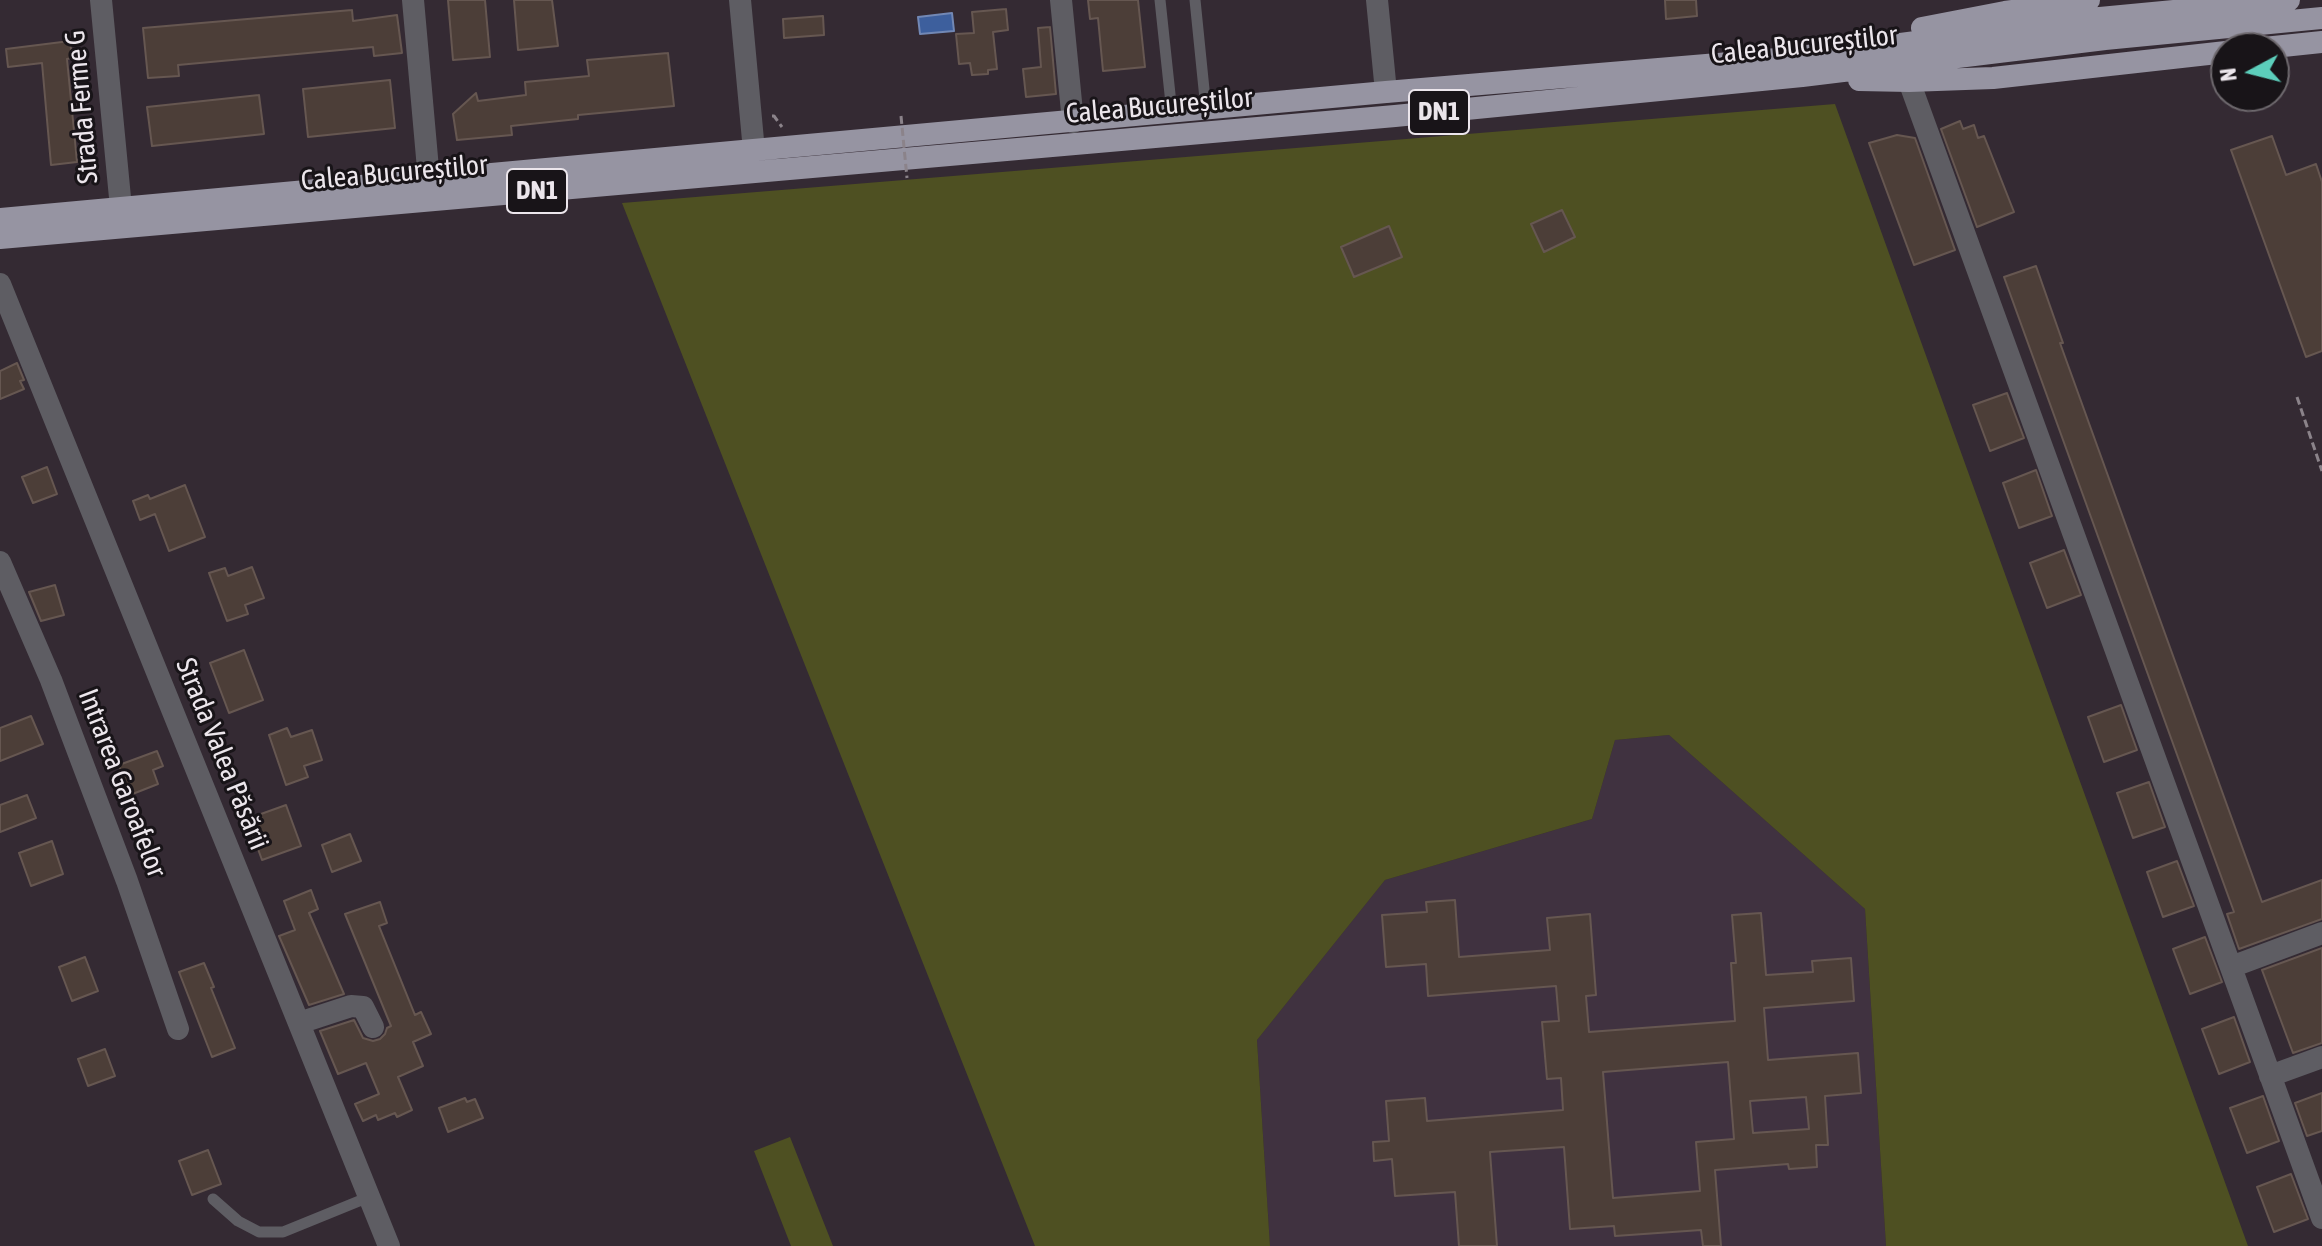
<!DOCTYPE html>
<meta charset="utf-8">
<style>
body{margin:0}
#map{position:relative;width:2322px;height:1246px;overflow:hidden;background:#342a33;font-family:"Asap Condensed",sans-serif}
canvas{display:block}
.north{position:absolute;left:2210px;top:32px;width:80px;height:80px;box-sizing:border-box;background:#181418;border:2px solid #6d686d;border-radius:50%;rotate:263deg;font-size:22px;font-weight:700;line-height:32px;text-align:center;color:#ece6ec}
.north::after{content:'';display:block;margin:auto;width:28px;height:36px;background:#5ccebb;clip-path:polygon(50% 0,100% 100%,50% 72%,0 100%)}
</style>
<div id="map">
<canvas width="2322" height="1246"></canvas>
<div class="north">N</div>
</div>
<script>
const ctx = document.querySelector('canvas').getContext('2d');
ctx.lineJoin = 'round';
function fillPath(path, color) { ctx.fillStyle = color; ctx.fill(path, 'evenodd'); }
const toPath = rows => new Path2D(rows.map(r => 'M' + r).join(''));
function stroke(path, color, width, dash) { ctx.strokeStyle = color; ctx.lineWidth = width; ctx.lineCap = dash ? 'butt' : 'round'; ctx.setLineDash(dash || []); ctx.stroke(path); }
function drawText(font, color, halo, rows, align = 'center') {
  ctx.font = font + ' "Asap Condensed",sans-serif'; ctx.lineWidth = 6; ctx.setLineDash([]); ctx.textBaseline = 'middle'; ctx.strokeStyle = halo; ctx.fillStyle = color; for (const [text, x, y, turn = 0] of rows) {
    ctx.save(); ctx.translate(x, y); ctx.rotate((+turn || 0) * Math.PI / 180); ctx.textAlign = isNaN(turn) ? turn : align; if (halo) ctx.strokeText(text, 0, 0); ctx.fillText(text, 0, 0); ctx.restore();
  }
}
fillPath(toPath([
 [1669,735,1865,909,1886,1246,1270,1246,1257,1040,1385,880,1592,819,1615,740]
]), '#403240');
fillPath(toPath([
 [1835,104,2248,1246,1886,1246,1865,909,1669,735,1615,740,1592,819,1385,880,1257,1040,1270,1246,1035,1246,622,203],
 [790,1137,833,1246,791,1246,754,1151]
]), '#4e5022');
const water = toPath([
 [952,13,954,31,920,34,918,17,952,13]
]);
fillPath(water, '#3d5f9d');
stroke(water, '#7288b5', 2);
const building = toPath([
 [448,0,485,0,490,57,453,60,448,0],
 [514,0,552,0,558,46,518,50,514,0],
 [1088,0,1138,0,1145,67,1103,71,1098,18,1090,19,1088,0],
 [1665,0,1696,0,1697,16,1666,19,1665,0],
 [1006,9,1008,30,993,32,997,69,988,70,988,74,972,75,970,63,959,64,956,34,974,33,972,12,1006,9],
 [352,10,353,21,397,15,402,53,374,56,373,47,178,65,179,76,148,78,143,28,352,10],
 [823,16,824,35,784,38,783,19,823,16],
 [1050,27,1056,94,1026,97,1023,69,1041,67,1038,28,1050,27],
 [70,41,72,58,67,59,77,162,51,165,42,63,8,67,6,49,70,41],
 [668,53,674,106,578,115,578,119,511,126,512,135,457,140,453,114,476,93,478,101,526,95,525,82,589,76,587,60,668,53],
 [390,80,395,128,308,137,303,89,390,80],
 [259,95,264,134,152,146,147,107,259,95],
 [1960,121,1963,129,1974,125,1978,138,1984,136,2014,212,1977,227,1941,129,1960,121],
 [1897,135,1915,138,1955,250,1914,265,1869,143,1897,135],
 [2272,136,2286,175,2316,164,2322,182,2322,351,2306,357,2231,150,2272,136],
 [1562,210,1575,237,1544,252,1531,224,1562,210],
 [1389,226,1402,257,1354,277,1341,247,1389,226],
 [2036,266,2063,343,2060,343,2262,902,2322,880,2322,919,2239,949,2227,914,2234,912,2004,277,2036,266],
 [17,363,24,380,20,381,24,389,0,399,0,371,17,363],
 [2007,393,2024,438,1990,451,1973,405,2007,393],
 [47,467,57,494,33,503,22,477,47,467],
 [2036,470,2052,516,2019,528,2003,483,2036,470],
 [185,485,205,537,169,551,155,514,140,520,133,501,148,495,150,499,185,485],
 [2064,550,2081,595,2047,608,2030,563,2064,550],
 [252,567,264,598,245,605,248,614,227,621,209,573,225,568,228,576,252,567],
 [55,585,64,615,41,621,29,592,55,585],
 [244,650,263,700,229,713,210,663,244,650],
 [2121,705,2137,750,2104,762,2088,717,2121,705],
 [31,716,43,744,0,761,0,728,31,716],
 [287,728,291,737,312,730,322,760,304,766,308,777,286,785,269,735,287,728],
 [157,751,163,766,153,770,158,784,130,795,119,765,157,751],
 [2149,782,2165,827,2133,838,2117,793,2149,782],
 [27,795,36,818,0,832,0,805,27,795],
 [286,805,301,846,262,860,247,819,286,805],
 [350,834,361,861,332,872,322,845,350,834],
 [52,841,63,874,31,886,19,853,52,841],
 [2177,861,2194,906,2163,917,2147,872,2177,861],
 [311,890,318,909,309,913,344,994,309,1005,279,936,295,930,284,901,311,890],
 [1455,900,1459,957,1550,950,1547,918,1590,914,1596,995,1586,996,1589,1032,1735,1021,1731,963,1736,963,1732,915,1761,913,1766,975,1813,972,1812,961,1851,958,1854,1001,1764,1008,1768,1060,1858,1053,1861,1093,1825,1096,1828,1145,1816,1145,1817,1167,1789,1169,1788,1164,1715,1170,1721,1246,1703,1246,1701,1230,1615,1236,1614,1226,1570,1229,1564,1147,1490,1152,1497,1246,1459,1246,1455,1192,1395,1196,1392,1159,1374,1161,1373,1142,1389,1141,1386,1101,1425,1098,1427,1121,1563,1110,1561,1078,1547,1079,1542,1022,1559,1021,1556,986,1428,996,1426,964,1386,967,1382,915,1427,912,1426,902,1455,900],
 [1728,1062,1734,1139,1696,1142,1700,1191,1613,1198,1603,1072,1728,1062],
 [1806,1097,1809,1129,1753,1133,1750,1101,1806,1097],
 [380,902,387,923,379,926,415,1015,421,1012,431,1034,413,1042,423,1066,398,1077,412,1110,397,1117,395,1113,378,1120,376,1115,363,1121,355,1104,379,1094,366,1063,338,1074,320,1031,354,1020,363,1038,373,1041,380,1039,385,1034,387,1028,391,1026,345,914,380,902],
 [2205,937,2222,982,2190,994,2173,949,2205,937],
 [2322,948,2322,1043,2293,1053,2262,970,2322,948],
 [85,957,98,991,72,1001,59,967,85,957],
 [204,963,214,987,211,988,235,1048,212,1057,179,972,204,963],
 [2234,1017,2250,1062,2219,1074,2202,1029,2234,1017],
 [105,1049,115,1076,88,1086,78,1059,105,1049],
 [2322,1093,2322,1131,2307,1136,2295,1103,2322,1093],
 [2263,1096,2279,1141,2247,1153,2230,1108,2263,1096],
 [465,1098,467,1102,475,1099,483,1118,448,1132,439,1108,465,1098],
 [208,1150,221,1184,192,1195,179,1161,208,1150],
 [2291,1174,2308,1219,2274,1232,2257,1187,2291,1174]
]);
fillPath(building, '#4c3e38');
stroke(building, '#665751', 2);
stroke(toPath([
 [772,116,774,116,782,127],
 [2297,397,2322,471]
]), '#8b838a', 3, [8, 4]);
stroke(toPath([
 [1160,0,1172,113],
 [1195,0,1206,109],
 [213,1199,238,1221,259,1232,283,1232,369,1197]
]), '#5e5d63', 11);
stroke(toPath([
 [101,0,121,208],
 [413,0,429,180],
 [740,0,754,151],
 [1061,0,1073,122],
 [1377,0,1386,92],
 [1909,81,2322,1218],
 [0,284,389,1246],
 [0,562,51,680,127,881,178,1029],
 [2231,967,2322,933],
 [299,1023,351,1006,363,1007,373,1027],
 [2270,1076,2322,1057]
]), '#5e5d63', 22);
stroke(toPath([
 [1922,28,2005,12,2089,0],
 [2264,48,2322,42],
 [1859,80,1909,81,1993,78,2226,52],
 [0,219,1386,92,1801,57,2100,18,2289,0],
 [0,238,1395,116,1802,76,2105,39,2322,18]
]), '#9694a2', 22);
stroke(toPath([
 [901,116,907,178]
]), '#8b838a', 3, [8, 4]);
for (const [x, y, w] of [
 [1439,112,60],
 [537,191,60]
]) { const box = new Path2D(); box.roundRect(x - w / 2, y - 22, w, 44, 6); ctx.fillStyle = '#181418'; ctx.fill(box); stroke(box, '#ece6ec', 2); }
drawText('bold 26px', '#ece6ec', null, [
 ["DN1",1439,112],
 ["DN1",537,191]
]);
drawText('28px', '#ece6ec', '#181418', [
 ["Calea Bucureștilor",1804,45,-6],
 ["Calea Bucureștilor",1159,106,-5],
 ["Strada Ferme G",82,107,-95],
 ["Calea Bucureștilor",394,173,-5],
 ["Strada Valea Păsării",222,754,68],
 ["Intrarea Garoafelor",122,783,69]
]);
</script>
